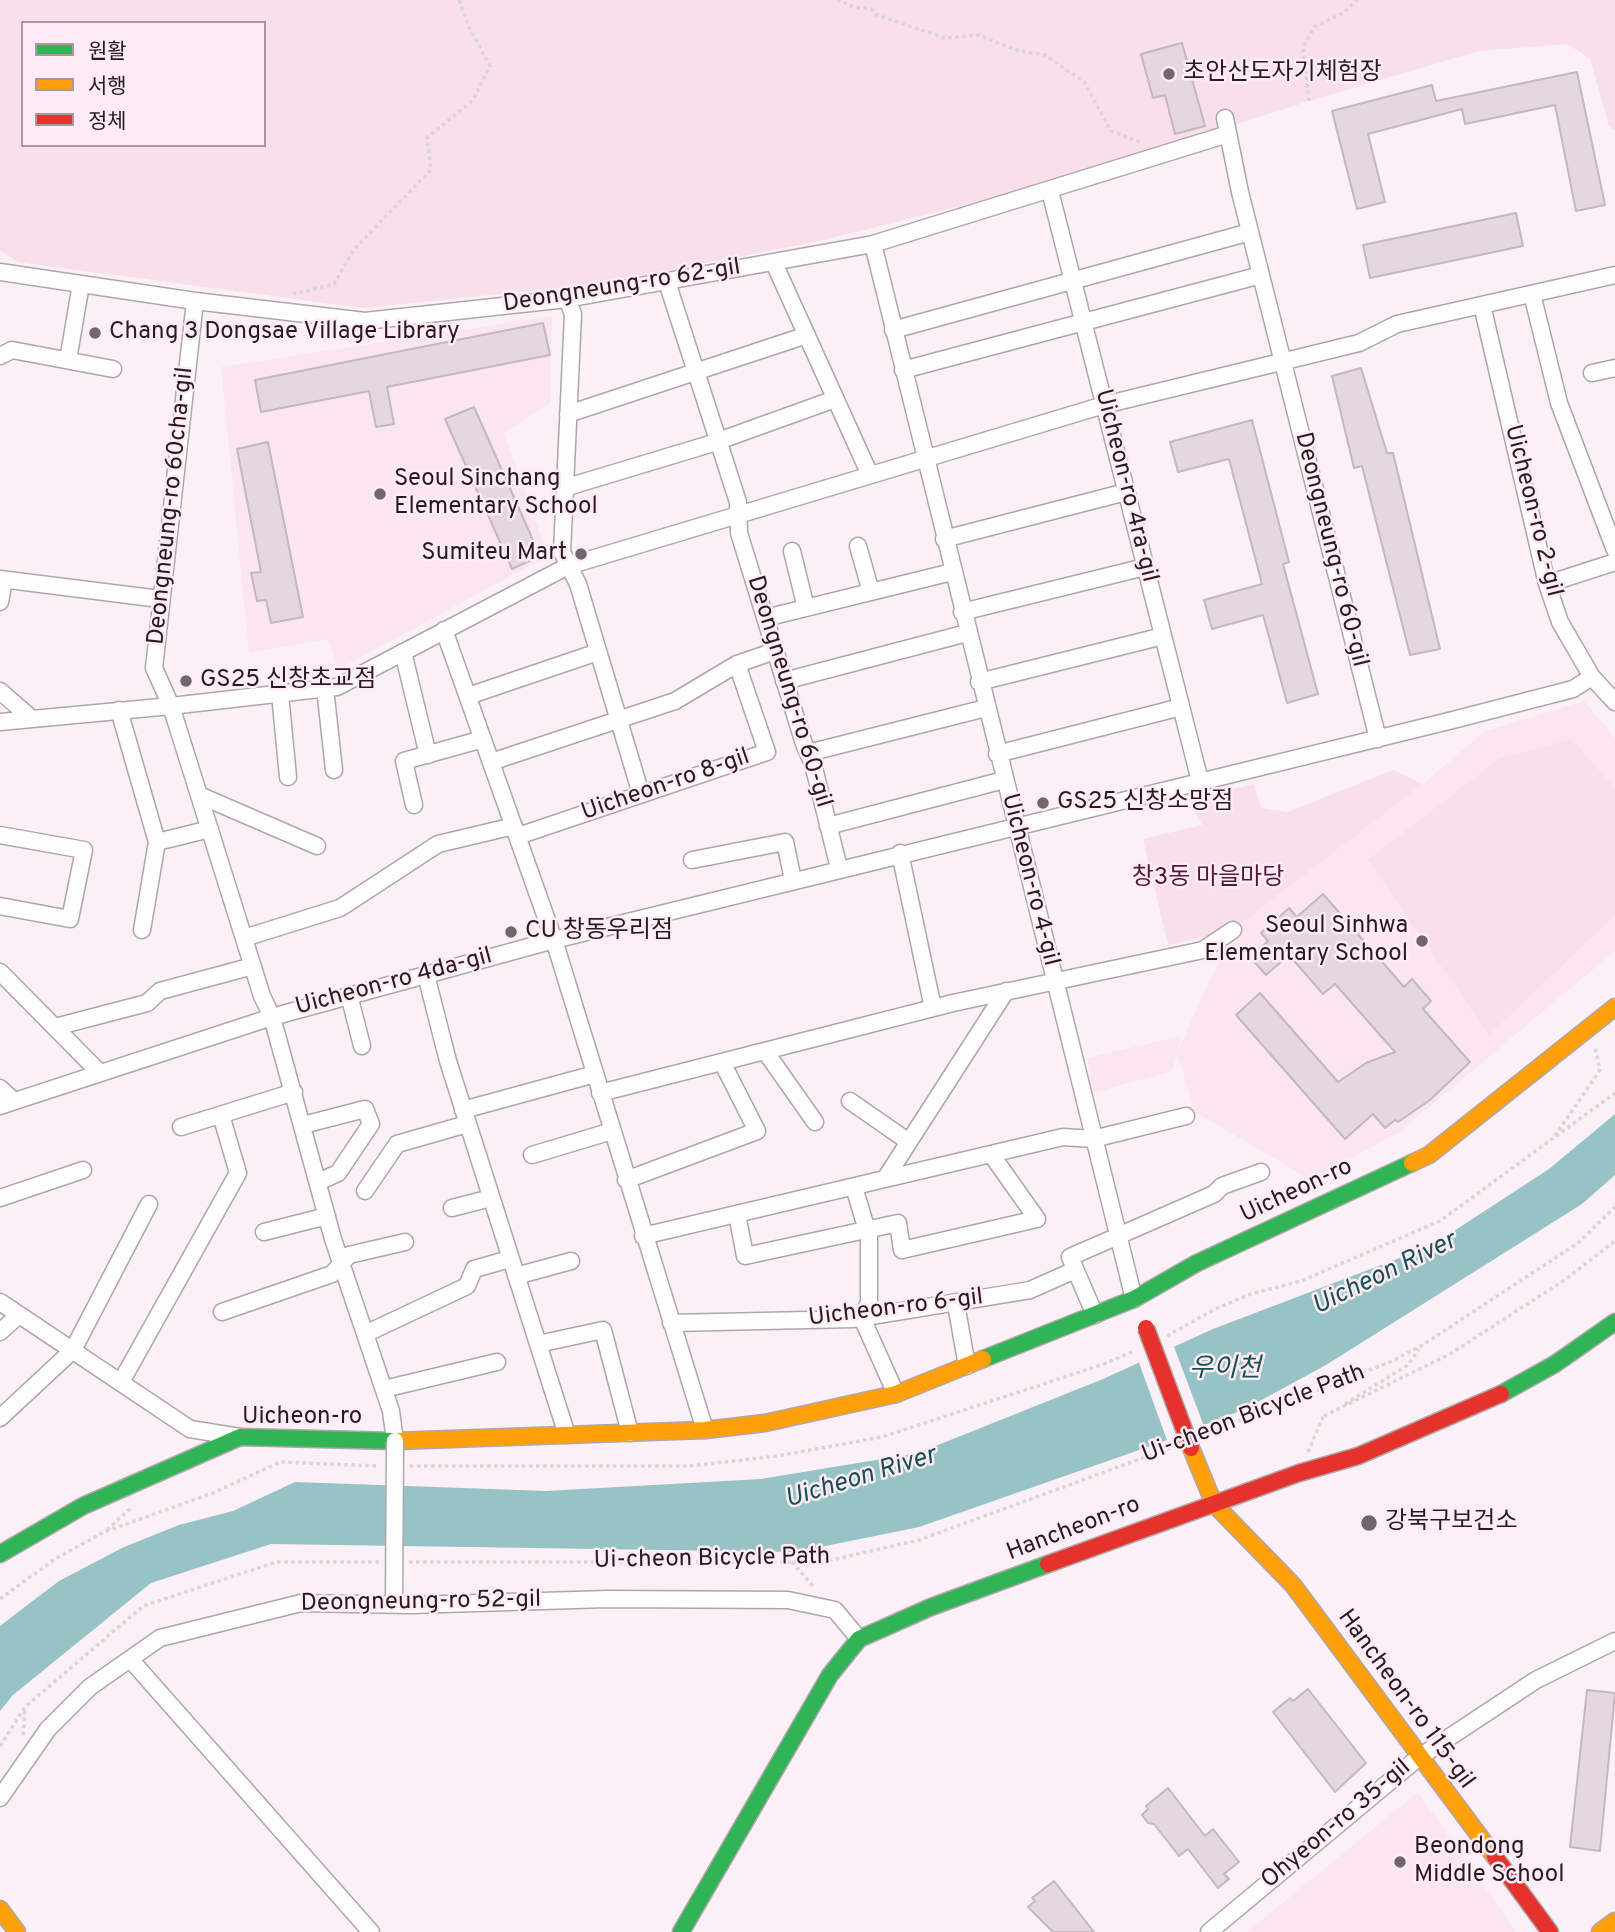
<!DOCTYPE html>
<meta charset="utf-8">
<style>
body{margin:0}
#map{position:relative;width:1615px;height:1932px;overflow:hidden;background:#faf0f5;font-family:Overpass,"Noto Sans KR",sans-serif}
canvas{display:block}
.legend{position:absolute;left:21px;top:21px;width:245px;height:126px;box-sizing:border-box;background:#ffebf4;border:2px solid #a998a0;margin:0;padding:9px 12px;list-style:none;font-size:21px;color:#271b21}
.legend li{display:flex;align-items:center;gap:14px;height:35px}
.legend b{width:35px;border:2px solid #a998a0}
</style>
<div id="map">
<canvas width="1615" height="1932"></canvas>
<ul class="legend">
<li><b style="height:9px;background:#30b455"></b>원활</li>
<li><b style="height:9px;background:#ff9f0a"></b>서행</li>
<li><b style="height:9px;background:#e5322d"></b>정체</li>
</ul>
</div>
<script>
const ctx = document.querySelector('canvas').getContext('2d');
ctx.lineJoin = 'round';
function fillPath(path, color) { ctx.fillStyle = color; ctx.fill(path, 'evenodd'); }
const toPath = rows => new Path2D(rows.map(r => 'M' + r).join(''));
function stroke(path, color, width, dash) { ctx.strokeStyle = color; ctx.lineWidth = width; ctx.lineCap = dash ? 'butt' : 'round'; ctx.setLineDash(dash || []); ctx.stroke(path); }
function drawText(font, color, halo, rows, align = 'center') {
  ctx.font = font + ' Overpass,"Noto Sans KR",sans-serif'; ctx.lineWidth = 5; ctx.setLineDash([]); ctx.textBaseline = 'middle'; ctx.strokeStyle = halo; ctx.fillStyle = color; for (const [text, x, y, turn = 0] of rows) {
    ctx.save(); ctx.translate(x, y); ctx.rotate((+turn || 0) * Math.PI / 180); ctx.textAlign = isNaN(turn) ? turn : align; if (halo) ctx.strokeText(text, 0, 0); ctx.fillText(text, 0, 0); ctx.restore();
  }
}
fillPath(toPath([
 [552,316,550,403,504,433,548,556,339,669,328,639,249,653,221,367],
 [1584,701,1615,738,1615,951,1398,1133,1311,1180,1195,1112,1177,1053,1172,1071,1093,1093,1087,1058,1181,1036,1178,1050,1233,930,1423,784,1484,732],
 [1418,1792,1516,1932,1247,1932]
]), '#fbe6f0');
fillPath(toPath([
 [0,0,1615,0,1615,130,1609,126,1590,59,1568,44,1479,51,1309,101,1046,185,819,241,598,284,363,308,17,262,0,250],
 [23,23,264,23,264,145,23,145],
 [1571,739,1615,788,1615,915,1489,1035,1368,860,1499,759],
 [1393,770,1423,784,1233,930,1168,945,1143,839,1202,825,1189,799,1254,784,1261,808,1287,812]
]), '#f8dfeb');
fillPath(toPath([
 [1615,1114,1615,1175,1582,1204,1326,1365,1245,1409,1162,1442,919,1527,796,1552,271,1544,151,1583,13,1695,0,1711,0,1626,5,1622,59,1581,124,1547,179,1525,233,1511,295,1482,546,1491,761,1479,918,1453,1103,1379,1213,1329,1431,1246,1549,1169]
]), '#97c2c6');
fillPath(toPath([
 [1173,1344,1205,1429,1168,1443,1138,1360]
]), '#faf0f5');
const building = toPath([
 [1182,43,1205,126,1175,134,1165,95,1153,98,1141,54,1182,43],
 [1577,72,1605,205,1576,211,1555,105,1465,124,1462,109,1368,134,1385,202,1357,209,1332,111,1432,85,1436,101,1577,72],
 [1516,213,1523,246,1370,278,1363,245,1516,213],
 [543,323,550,355,387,387,394,424,376,427,369,391,261,412,255,380,543,323],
 [1361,368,1387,453,1393,453,1440,649,1410,655,1362,466,1354,468,1332,376,1361,368],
 [474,407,540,556,512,569,445,419,474,407],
 [1252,420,1289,562,1283,564,1318,694,1287,703,1263,615,1212,629,1204,600,1262,584,1229,459,1178,472,1170,442,1252,420],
 [268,442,303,617,271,623,266,600,257,601,251,573,261,572,237,449,268,442],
 [1323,894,1404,987,1412,979,1431,1001,1423,1009,1470,1062,1430,1100,1398,1122,1395,1120,1385,1128,1373,1114,1345,1139,1236,1015,1260,993,1338,1082,1366,1063,1395,1052,1335,984,1323,994,1289,955,1266,975,1250,957,1268,941,1261,933,1289,908,1297,917,1323,894],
 [1308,1689,1366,1763,1335,1792,1273,1712,1290,1698,1293,1701,1308,1689],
 [1587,1690,1615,1693,1600,1851,1570,1847,1587,1690],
 [1168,1788,1205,1836,1213,1829,1239,1862,1224,1874,1229,1879,1218,1888,1188,1849,1179,1856,1154,1824,1148,1823,1142,1815,1148,1809,1146,1806,1168,1788],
 [1054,1881,1094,1932,1053,1932,1028,1907,1035,1901,1032,1898,1054,1881]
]);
fillPath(building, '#e5d7de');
stroke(building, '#c2b8bd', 2);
const street = toPath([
 [1225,118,1240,192,1378,739],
 [1050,191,1200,781],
 [873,244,1134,1299],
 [774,263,870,475],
 [0,272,195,301,365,321,567,299,873,244,1228,134],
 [667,282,738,502,739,533,804,744,813,764,839,868],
 [1532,294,1559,403,1615,550],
 [567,299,573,314,562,552,578,584,641,794],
 [195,301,154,668,171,706,262,996,272,1017,333,1239,391,1411,395,1441],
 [1482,305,1547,584,1560,622,1592,677,1615,702],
 [893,330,1250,232],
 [0,356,12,350,113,369],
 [68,360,81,284],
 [903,370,1261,275],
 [1592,373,1615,368],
 [568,414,807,335],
 [564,488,710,444,835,399],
 [944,539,1126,492],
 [858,546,871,592],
 [792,551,806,608],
 [0,579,160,599],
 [1547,584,1615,562],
 [0,602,4,580],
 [962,612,1145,567],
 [765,618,952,572],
 [444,630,554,940,705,1430],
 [403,652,428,755],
 [784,681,967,633],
 [979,682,1163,636],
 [325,688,334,770],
 [0,691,32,719],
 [280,694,288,777],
 [468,696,598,652],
 [119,710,157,842,142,930],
 [0,722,171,706,337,687,568,566,1104,405,1359,343,1397,324,1615,275],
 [808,753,986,708],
 [997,754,1181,707],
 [491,762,675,701,737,664,775,651],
 [199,795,317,846],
 [414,805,404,761,483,739],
 [828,826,1004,780],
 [0,835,84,850,70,919,0,906],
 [518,836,767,752,737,664],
 [157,842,210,829],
 [900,853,933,1008],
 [692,860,785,842,793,880],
 [244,938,340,908,438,844,514,826],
 [0,972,100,1073],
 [426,975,448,1061,567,1435],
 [349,995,362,1046],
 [55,1027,147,1003,160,991,253,966],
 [765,1051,815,1122],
 [0,1088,14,1101],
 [600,1093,953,1003,1203,950,1233,930],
 [850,1101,909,1142],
 [0,1106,272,1017,554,940,1453,720,1573,689,1592,677],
 [463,1110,595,1074],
 [303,1125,365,1109,371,1124,338,1173,318,1182],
 [181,1127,294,1092],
 [532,1155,612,1131],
 [885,1179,1006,991],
 [626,1180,757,1131,722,1062],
 [854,1187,869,1237,869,1302,862,1318,896,1394],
 [365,1191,397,1144,467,1124],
 [0,1198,83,1170],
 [452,1208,491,1198],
 [737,1214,745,1256,898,1223,902,1250,1037,1219,991,1154],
 [264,1232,327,1216],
 [643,1236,1063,1137,1093,1139,1186,1116],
 [516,1276,571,1261],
 [0,1302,190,1429,240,1437],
 [956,1304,967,1366],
 [222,1312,332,1274,349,1255,405,1242],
 [1095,1315,1070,1257,1214,1194,1222,1186,1261,1172],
 [671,1323,853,1319,1030,1290,1075,1270],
 [0,1332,19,1315],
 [365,1334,467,1286,474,1269,510,1259],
 [538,1344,603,1330,630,1433],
 [121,1382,238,1173,221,1115],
 [384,1389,497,1362],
 [0,1418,73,1350,149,1204],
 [130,1659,371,1932],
 [0,1798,48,1729,90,1687,160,1638,301,1603,411,1605,607,1599,788,1600,835,1610,859,1639],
 [1209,1932,1418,1758,1536,1680,1615,1641]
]);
const fast = toPath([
 [983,1359,1134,1299,1197,1263,1412,1163],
 [1501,1394,1555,1364,1615,1322],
 [0,1554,83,1506,240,1437,395,1441],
 [681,1932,830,1675,859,1639,931,1607,1048,1564]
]);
const slow = toPath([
 [1412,1163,1429,1155,1615,1007],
 [395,1441,705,1430,765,1423,896,1394,983,1359],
 [1191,1448,1214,1504,1293,1585,1495,1857],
 [0,1909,17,1932],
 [1600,1932,1615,1921]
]);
const jam = toPath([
 [1048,1564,1299,1473,1358,1456,1501,1394],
 [1495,1857,1550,1932]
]);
stroke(street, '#afa6aa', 19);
stroke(fast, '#afa6aa', 19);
stroke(slow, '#afa6aa', 19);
stroke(jam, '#afa6aa', 19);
stroke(toPath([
 [837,0,854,7,871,9,877,15,945,38,978,35,1020,51,1045,55,1084,82,1111,131,1141,143],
 [1309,101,1303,48,1314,27,1341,14,1358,0],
 [293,294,334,284,354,249,431,170,427,138,473,100,490,66,469,27,459,0],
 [1555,1136,1600,1070,1595,1047],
 [1167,1336,1215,1309,1251,1294,1301,1281,1440,1221,1615,1093],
 [1345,1404,1408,1365,1419,1349],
 [1324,1416,1450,1354,1566,1279,1615,1241],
 [1206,1434,1390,1362,1421,1346,1578,1243,1615,1207],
 [1308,1452,1323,1417],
 [410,1466,690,1466,777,1456,882,1437,1104,1364,1134,1351],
 [107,1530,132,1507],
 [409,1562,823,1562,919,1540,1170,1448],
 [792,1562,815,1588],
 [0,1599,55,1559,104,1532,213,1493,280,1462,377,1466],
 [23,1735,25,1708],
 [0,1746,25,1707,143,1606,276,1562,380,1562]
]), '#d9d5d6', 3.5, [3.5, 3.5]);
stroke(street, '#fefdfe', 16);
stroke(fast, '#30b455', 16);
stroke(slow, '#ff9f0a', 16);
stroke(jam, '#e5322d', 16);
const streetBridge = toPath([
 [394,1604,395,1441]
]);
const jamBridge = toPath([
 [1146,1328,1191,1448]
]);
stroke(streetBridge, '#afa6aa', 19, []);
stroke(jamBridge, '#afa6aa', 19, []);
stroke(streetBridge, '#fefdfe', 16);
stroke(jamBridge, '#e5322d', 16);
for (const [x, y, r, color] of [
 [1169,74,7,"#71666b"],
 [95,333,7,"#71666b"],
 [380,494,7,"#71666b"],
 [581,554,7,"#71666b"],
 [186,681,7,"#71666b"],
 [1043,803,7,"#71666b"],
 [511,932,7,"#71666b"],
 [1422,941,7,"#71666b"],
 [1369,1523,9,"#71666b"],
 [1400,1862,7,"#71666b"]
]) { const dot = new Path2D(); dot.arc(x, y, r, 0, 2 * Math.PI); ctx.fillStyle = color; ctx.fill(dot); stroke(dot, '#ffebf4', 2.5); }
drawText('24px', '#271b21', '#ffebf4', [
 ["초안산도자기체험장",1183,74],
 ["Chang 3 Dongsae Village Library",109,333],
 ["Seoul Sinchang",394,480],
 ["Elementary School",394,508],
 ["Sumiteu Mart",567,554,"right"],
 ["GS25 신창초교점",200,681],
 ["GS25 신창소망점",1057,803],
 ["Seoul Sinhwa",1408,927,"right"],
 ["Elementary School",1408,955,"right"],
 ["CU 창동우리점",525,932],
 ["강북구보건소",1385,1523],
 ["Beondong",1414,1848],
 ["Middle School",1414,1876]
], 'left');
drawText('24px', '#271b21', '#ffebf4', [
 ["Deongneung-ro 62-gil",622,287,-9],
 ["Uicheon-ro 4ra-gil",1125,486,76],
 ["Deongneung-ro 60cha-gil",172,506,-84],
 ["Uicheon-ro 2-gil",1532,511,76],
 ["Deongneung-ro 60-gil",1330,550,76],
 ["Deongneung-ro 60-gil",788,692,73],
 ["Uicheon-ro 8-gil",666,786,-19],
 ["Uicheon-ro 4-gil",1029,880,76],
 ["Uicheon-ro 4da-gil",394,983,-15],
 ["Uicheon-ro",1297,1192,-25],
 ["Uicheon-ro 6-gil",896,1309,-7],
 ["Ui-cheon Bicycle Path",1254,1415,-21],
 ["Uicheon-ro",302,1418],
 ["Hancheon-ro",1074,1530,-21],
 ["Ui-cheon Bicycle Path",712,1560,-1],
 ["Deongneung-ro 52-gil",421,1603,-1],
 ["Hancheon-ro 115-gil",1405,1700,54],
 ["Ohyeon-ro 35-gil",1337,1825,-40]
]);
drawText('24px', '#53183b', '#ffebf4', [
 ["창3동 마을마당",1208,879]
]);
drawText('italic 26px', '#175054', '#ffebf4', [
 ["Uicheon River",1385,1275,-26],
 ["우이천",1225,1371],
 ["Uicheon River",861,1479,-17]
]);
</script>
